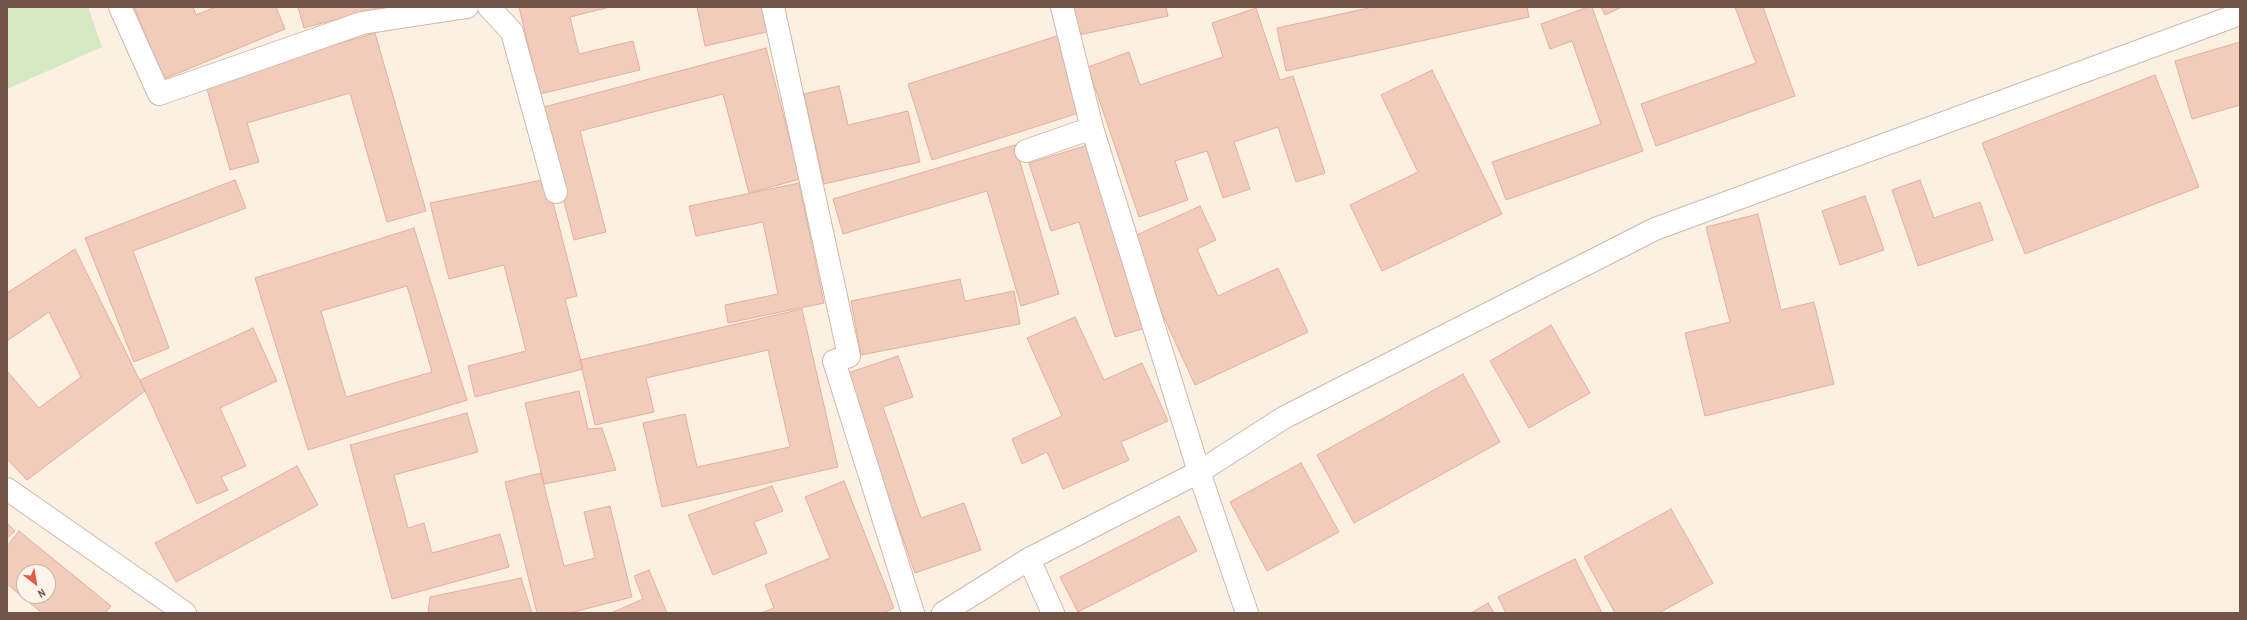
<!DOCTYPE html>
<style>
body{margin:0}
#map{position:relative;width:2247px;height:620px;overflow:hidden;background:#fcf0e3;font-family:"Archivo Narrow",sans-serif}
canvas{display:block}
.frame{position:absolute;inset:0;border:8px solid #745449;pointer-events:none}
.north{position:absolute;left:16px;top:564px;width:40px;height:40px;box-sizing:border-box;background:#fff4e9;border:1px solid #c7b4a9;border-radius:50%;rotate:149deg;font-size:11px;font-weight:700;line-height:16px;text-align:center;color:#745449}
.north::after{content:'';display:block;margin:auto;width:14px;height:18px;background:#e55b49;clip-path:polygon(50% 0,100% 100%,50% 72%,0 100%)}
</style>
<div id="map">
<canvas width="2247" height="620"></canvas>
<div class="frame"></div>
<div class="north">N</div>
</div>
<script>
const ctx = document.querySelector('canvas').getContext('2d');
ctx.lineJoin = 'round';
function fillPath(path, color) { ctx.fillStyle = color; ctx.fill(path, 'evenodd'); }
const toPath = rows => new Path2D(rows.map(r => 'M' + r).join(''));
function stroke(path, color, width, dash) { ctx.strokeStyle = color; ctx.lineWidth = width; ctx.lineCap = dash ? 'butt' : 'round'; ctx.setLineDash(dash || []); ctx.stroke(path); }
fillPath(toPath([
 [7,7,88,7,102,47,7,89]
]), '#d6e9c2');
const building = toPath([
 [134,7,193,7,196,15,215,7,276,7,285,29,164,79,134,7],
 [298,7,383,7,304,28,298,7],
 [519,7,610,7,570,17,579,54,633,41,640,70,540,94,519,7],
 [697,7,765,7,771,31,705,46,697,7],
 [1073,7,1166,7,1168,16,1079,35,1073,7],
 [1373,7,1527,7,1529,17,1286,71,1277,28,1373,7],
 [1588,7,1592,7,1643,151,1506,200,1492,162,1601,124,1572,41,1550,49,1541,24,1588,7],
 [1601,7,1622,7,1605,15,1601,7],
 [1735,7,1763,7,1795,96,1656,146,1641,104,1756,63,1735,7],
 [1256,8,1280,80,1293,76,1325,173,1296,182,1278,127,1234,142,1250,189,1223,198,1207,151,1175,161,1188,200,1139,217,1088,67,1129,52,1140,85,1223,57,1212,23,1256,8],
 [375,33,426,211,387,222,350,93,247,123,259,162,230,170,205,82,375,33],
 [1060,35,1085,111,932,160,908,84,1060,35],
 [2240,42,2240,105,2192,119,2175,61,2240,42],
 [766,48,800,179,749,193,723,94,580,131,606,232,574,240,540,108,766,48],
 [1432,70,1502,214,1382,271,1350,205,1418,172,1381,95,1432,70],
 [2155,75,2199,187,2025,254,1982,143,2155,75],
 [839,86,848,125,908,111,920,162,824,184,804,94,839,86],
 [1015,145,1059,294,1021,306,987,191,843,234,833,199,1015,145],
 [1088,145,1145,328,1115,337,1079,222,1051,231,1029,163,1088,145],
 [547,179,577,296,565,299,583,369,475,397,468,366,526,351,504,265,449,279,430,203,547,179],
 [235,180,246,208,133,251,169,348,134,362,85,238,235,180],
 [1920,180,1934,218,1980,202,1993,240,1918,266,1892,190,1920,180],
 [799,183,824,303,728,323,725,305,778,294,763,222,696,236,689,206,799,183],
 [1865,196,1884,250,1840,265,1822,211,1865,196],
 [1200,206,1216,240,1197,249,1218,296,1278,268,1308,332,1195,385,1128,239,1200,206],
 [1758,214,1781,310,1814,302,1834,384,1705,416,1685,333,1730,322,1706,227,1758,214],
 [414,228,467,400,308,450,255,278,414,228],
 [407,286,432,372,346,397,321,311,407,286],
 [75,249,145,391,27,480,7,459,7,371,39,408,81,377,49,312,7,341,7,293,75,249],
 [960,279,965,301,1014,291,1020,324,861,355,851,301,960,279],
 [802,309,838,467,662,507,643,423,685,414,697,467,790,447,768,350,646,378,654,412,595,425,580,360,802,309],
 [1075,317,1104,380,1142,363,1168,421,1121,442,1129,460,1063,489,1047,452,1022,464,1012,439,1062,416,1027,338,1075,317],
 [1551,325,1590,393,1529,428,1490,361,1551,325],
 [253,328,277,381,220,408,246,466,221,477,228,490,197,504,140,380,253,328],
 [898,356,913,397,883,407,921,518,964,503,981,550,915,573,845,374,898,356],
 [1463,374,1500,442,1354,523,1317,455,1463,374],
 [579,391,588,429,602,428,616,470,544,484,525,403,579,391],
 [467,413,478,452,394,475,408,528,424,523,432,553,500,534,509,567,392,599,350,445,467,413],
 [1301,463,1339,532,1267,571,1230,502,1301,463],
 [297,466,318,505,176,582,155,543,297,466],
 [541,473,564,566,595,558,584,512,610,506,632,597,570,613,537,613,505,482,541,473],
 [844,481,894,608,883,613,761,613,774,608,765,585,830,558,805,497,844,481],
 [772,486,783,511,754,522,767,553,713,575,688,515,772,486],
 [1671,509,1713,583,1659,613,1615,613,1584,557,1671,509],
 [1179,516,1197,551,1078,612,1060,577,1179,516],
 [7,523,15,531,7,538,7,523],
 [19,531,111,606,105,613,42,613,7,584,7,546,19,531],
 [24,572,48,572,48,596,24,596,24,572],
 [1575,559,1602,613,1506,613,1498,597,1575,559],
 [649,570,667,613,611,613,643,599,634,576,649,570],
 [521,578,532,613,428,613,430,597,521,578],
 [1488,603,1494,613,1471,613,1488,603]
]);
fillPath(building, '#f1cbbb');
stroke(building, '#e4af9c', 1);
const minor = toPath([
 [120,7,159,94,362,23,467,7],
 [489,7,512,32,556,192],
 [773,7,849,356,834,361,913,613],
 [1062,7,1092,128],
 [1026,151,1092,128,1199,472,1247,613],
 [7,489,185,613],
 [1029,559,1053,613]
]);
const tertiary = toPath([
 [943,613,1029,559,1199,472,1285,417,1655,229,2240,14]
]);
stroke(minor, '#cfb8ad', 24);
stroke(tertiary, '#cfb8ad', 24);
stroke(minor, '#fff', 22);
stroke(tertiary, '#fff', 22);
</script>
